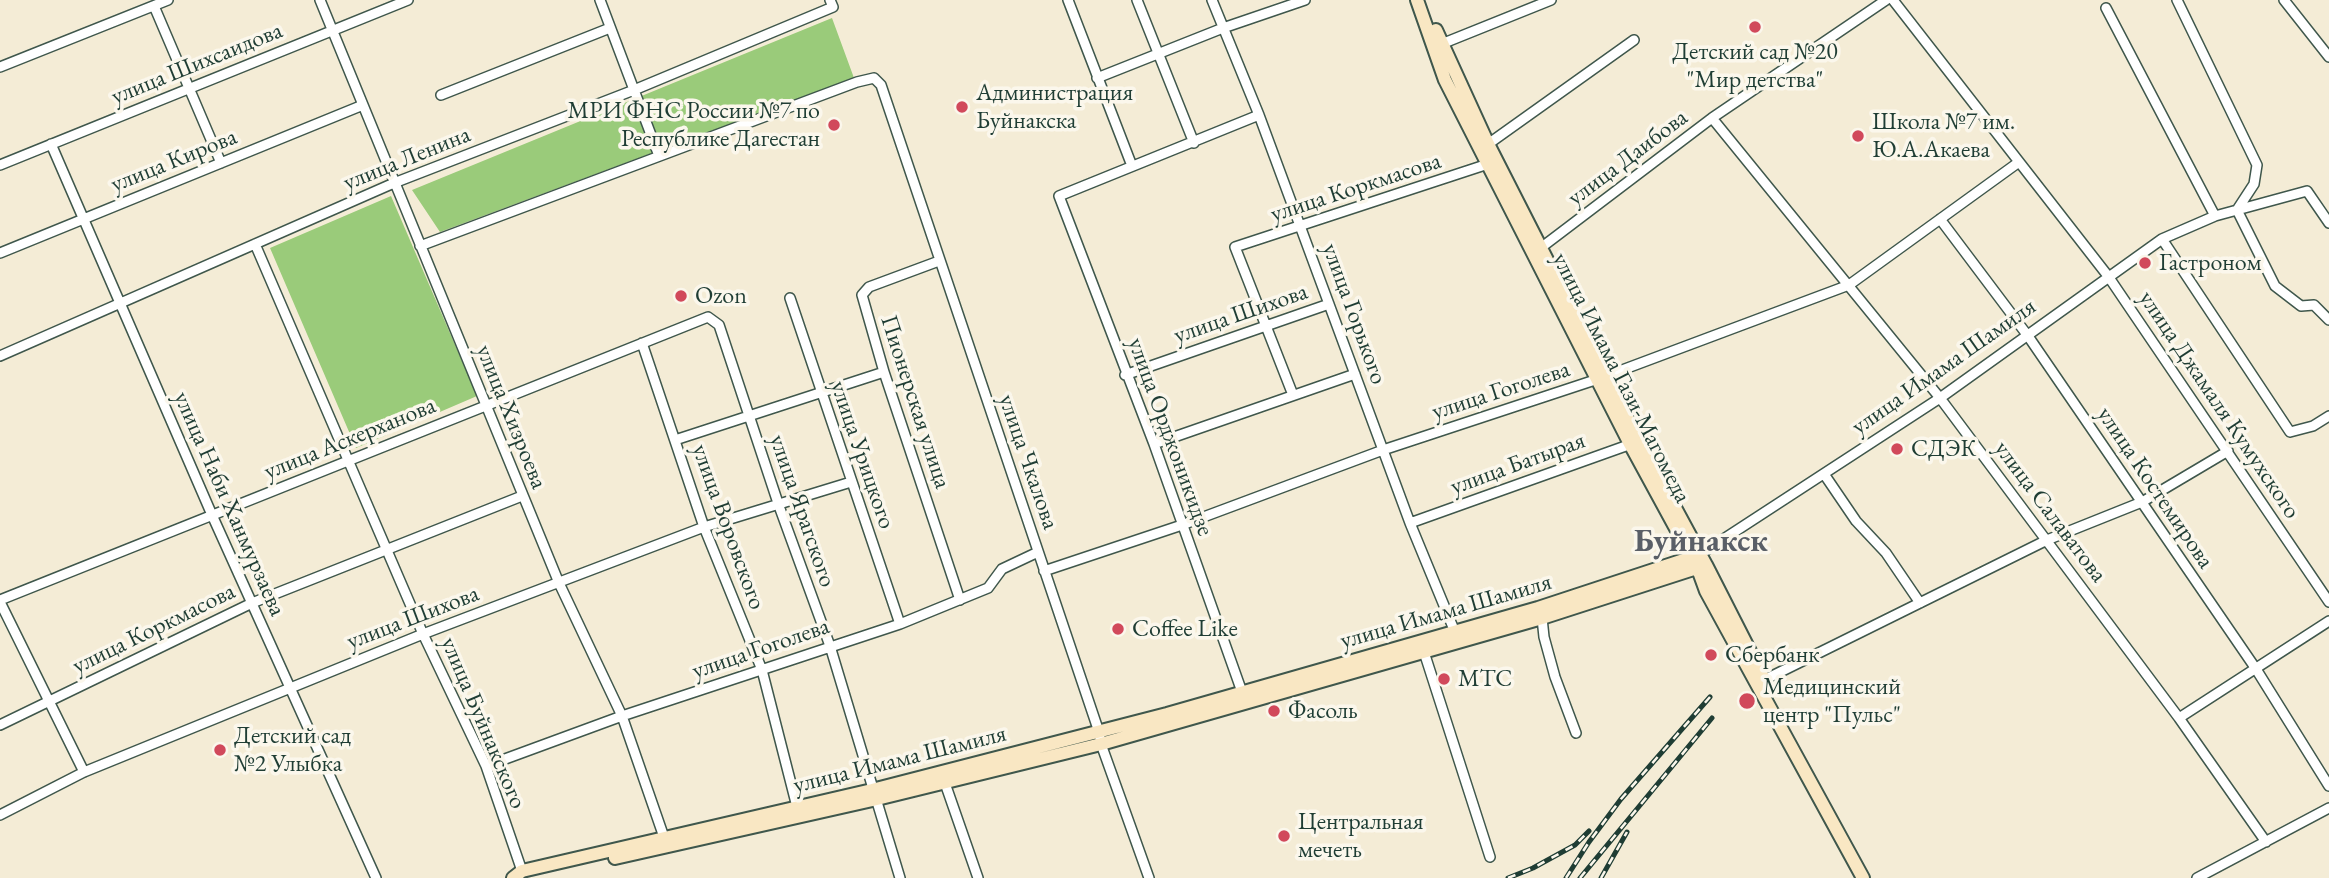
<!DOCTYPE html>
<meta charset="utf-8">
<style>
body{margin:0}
canvas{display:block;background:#f4ecd6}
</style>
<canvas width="2329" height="878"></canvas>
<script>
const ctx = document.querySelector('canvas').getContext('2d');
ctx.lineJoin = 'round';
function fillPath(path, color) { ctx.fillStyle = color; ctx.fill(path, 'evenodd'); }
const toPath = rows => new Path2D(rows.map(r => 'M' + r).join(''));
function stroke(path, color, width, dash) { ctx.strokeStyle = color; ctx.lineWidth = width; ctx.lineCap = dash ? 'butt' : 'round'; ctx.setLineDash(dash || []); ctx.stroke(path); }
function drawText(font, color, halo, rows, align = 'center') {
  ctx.font = font + ' "EB Garamond",serif'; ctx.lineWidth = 7; ctx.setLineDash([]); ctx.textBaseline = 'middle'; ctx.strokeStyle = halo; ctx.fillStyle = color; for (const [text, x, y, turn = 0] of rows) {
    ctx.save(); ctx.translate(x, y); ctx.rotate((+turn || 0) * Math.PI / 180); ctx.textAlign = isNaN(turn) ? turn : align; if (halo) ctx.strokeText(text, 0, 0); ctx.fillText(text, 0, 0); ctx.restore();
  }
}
fillPath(toPath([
 [832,18,854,78,440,232,412,190],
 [391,196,477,396,356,448,270,248]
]), '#9acb7a');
const street = toPath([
 [320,0,559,583,622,716,666,843],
 [600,0,659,156],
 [1068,0,1132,166],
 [1137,0,1194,143],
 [1212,0,1259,115,1410,523,1457,637],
 [1893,0,2108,276,2329,602],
 [2177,0,2257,165,2254,184,2237,210,2275,286,2301,306,2314,305,2329,320],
 [2284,0,2329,57],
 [154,6,221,163],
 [2106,8,2215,216],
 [1439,45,1551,0],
 [0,67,168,0],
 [1097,78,1223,28,1305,0],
 [441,95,610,28],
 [1712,118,1940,398,2179,718,2266,842],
 [51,144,212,515,376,878],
 [1484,147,1634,40],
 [0,165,408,0],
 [1940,219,2028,336,2256,669,2329,786],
 [2162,239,2290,432,2313,426,2329,416],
 [255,244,423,634,486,766,522,871],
 [420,246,857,82,874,78,881,85,1099,732,1101,744,1149,878],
 [1538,250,1712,118,1886,0],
 [0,253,363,105],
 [939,261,869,287,862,295,884,372,960,600],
 [790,298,900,624],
 [642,343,704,527,762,670,797,807],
 [0,356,394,183,634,90,833,7,830,0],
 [1125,375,1329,304],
 [1293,395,1235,247,1488,164],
 [675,440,884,372],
 [1154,444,1355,374],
 [1824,474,1856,521,1886,553,1920,603],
 [1410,523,1634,443],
 [1699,555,1940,398,2162,239,2215,216,2307,191,2329,223],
 [1044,571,1182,525,1383,450,1598,379,1849,285,2019,162],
 [0,600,708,317,719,325,779,506,830,646,900,878],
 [0,602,84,772],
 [1542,618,1544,637,1555,677,1576,733],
 [1424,652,1490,857],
 [1762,681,2047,540,2142,502,2228,451],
 [1242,692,1154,444,1059,196,1259,115],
 [2179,718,2329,621],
 [0,725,252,603,522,496],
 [486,766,622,716,900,624,988,588,1002,569,1038,552],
 [943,783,946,786,978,878],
 [0,815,84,772,423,634,704,527,851,482],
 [2197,878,2329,808]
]);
const secondary = toPath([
 [1417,0,1445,80,1630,444,1698,569,1706,591,1863,878],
 [1436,30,1488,144,1639,441,1706,565,1764,679],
 [615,858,877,799,1101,744,1542,618,1706,565],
 [513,878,522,871,872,790,1167,714,1538,608,1699,555]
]);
stroke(street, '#3f574c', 12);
stroke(secondary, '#3f574c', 16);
stroke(street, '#fff', 9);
stroke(secondary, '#f9e7c3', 12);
const rail = toPath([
 [1508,878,1533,868,1575,845,1589,831],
 [1566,878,1589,842,1621,799,1710,697],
 [1580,878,1712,718],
 [1601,878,1627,832]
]);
stroke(rail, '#1f3d34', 5);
stroke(rail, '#fbf7ec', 2.5, [8]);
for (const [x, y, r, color] of [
 [1755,27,7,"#d1495b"],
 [962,107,7,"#d1495b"],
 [834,125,7,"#d1495b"],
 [1858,136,7,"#d1495b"],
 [2145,263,7,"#d1495b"],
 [681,296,7,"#d1495b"],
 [1897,449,7,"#d1495b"],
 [1118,629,7,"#d1495b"],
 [1711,655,7,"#d1495b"],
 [1444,679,7,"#d1495b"],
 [1747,701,9,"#d1495b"],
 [1274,711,7,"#d1495b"],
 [220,750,7,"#d1495b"],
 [1284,836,7,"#d1495b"]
]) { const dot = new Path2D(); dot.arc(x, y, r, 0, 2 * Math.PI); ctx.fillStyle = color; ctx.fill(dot); stroke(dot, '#fbf7ec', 2.5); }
drawText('24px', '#1f3d34', '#fbf7ec', [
 ["Детский сад №20",1755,52,"center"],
 ["\"Мир детства\"",1755,80,"center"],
 ["Администрация",976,93],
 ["Буйнакска",976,121],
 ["МРИ ФНС России №7 по",820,111,"right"],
 ["Республике Дагестан",820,139,"right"],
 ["Школа №7 им.",1872,122],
 ["Ю.А.Акаева",1872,150],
 ["Гастроном",2159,263],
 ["Ozon",695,296],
 ["СДЭК",1911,449],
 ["Coffee Like",1132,629],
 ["Сбербанк",1725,655],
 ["МТС",1458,679],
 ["Медицинский",1763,687],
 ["центр \"Пульс\"",1763,715],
 ["Фасоль",1288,711],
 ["Детский сад",234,736],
 ["№2 Улыбка",234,764],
 ["Центральная",1298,822],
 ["мечеть",1298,850]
], 'left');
drawText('24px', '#1f3d34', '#fbf7ec', [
 ["улица Шихсаидова",197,64,-22],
 ["улица Даибова",1628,158,-37],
 ["улица Ленина",407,159,-22],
 ["улица Кирова",174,161,-22],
 ["улица Коркмасова",1356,188,-18],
 ["улица Шихова",1241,314,-19],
 ["улица Горького",1354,314,70],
 ["улица Имама Шамиля",1944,367,-35],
 ["улица Имама Гази-Магомеда",1621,378,63],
 ["улица Гоголева",1501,391,-18],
 ["Пионерская улица",915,402,72],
 ["улица Джамаля Кумухского",2219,405,56],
 ["улица Хизроева",511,417,68],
 ["улица Орджоникидзе",1170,437,70],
 ["улица Аскерханова",350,439,-22],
 ["улица Урицкого",862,455,71],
 ["улица Чкалова",1028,462,71],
 ["улица Батырая",1518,464,-20],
 ["улица Костемирова",2155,488,56],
 ["улица Наби Ханмурзаева",229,504,66],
 ["улица Ярагского",802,511,71],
 ["улица Салаватова",2050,512,53],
 ["улица Воровского",728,527,70],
 ["улица Имама Шамиля",1446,612,-16],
 ["улица Шихова",413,618,-21],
 ["улица Коркмасова",154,629,-26],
 ["улица Гоголева",761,649,-19],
 ["улица Буйнакского",483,723,67],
 ["улица Имама Шамиля",900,760,-14]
]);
drawText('bold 32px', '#5a5f67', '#fbf7ec', [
 ["Буйнакск",1701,542]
]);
</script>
